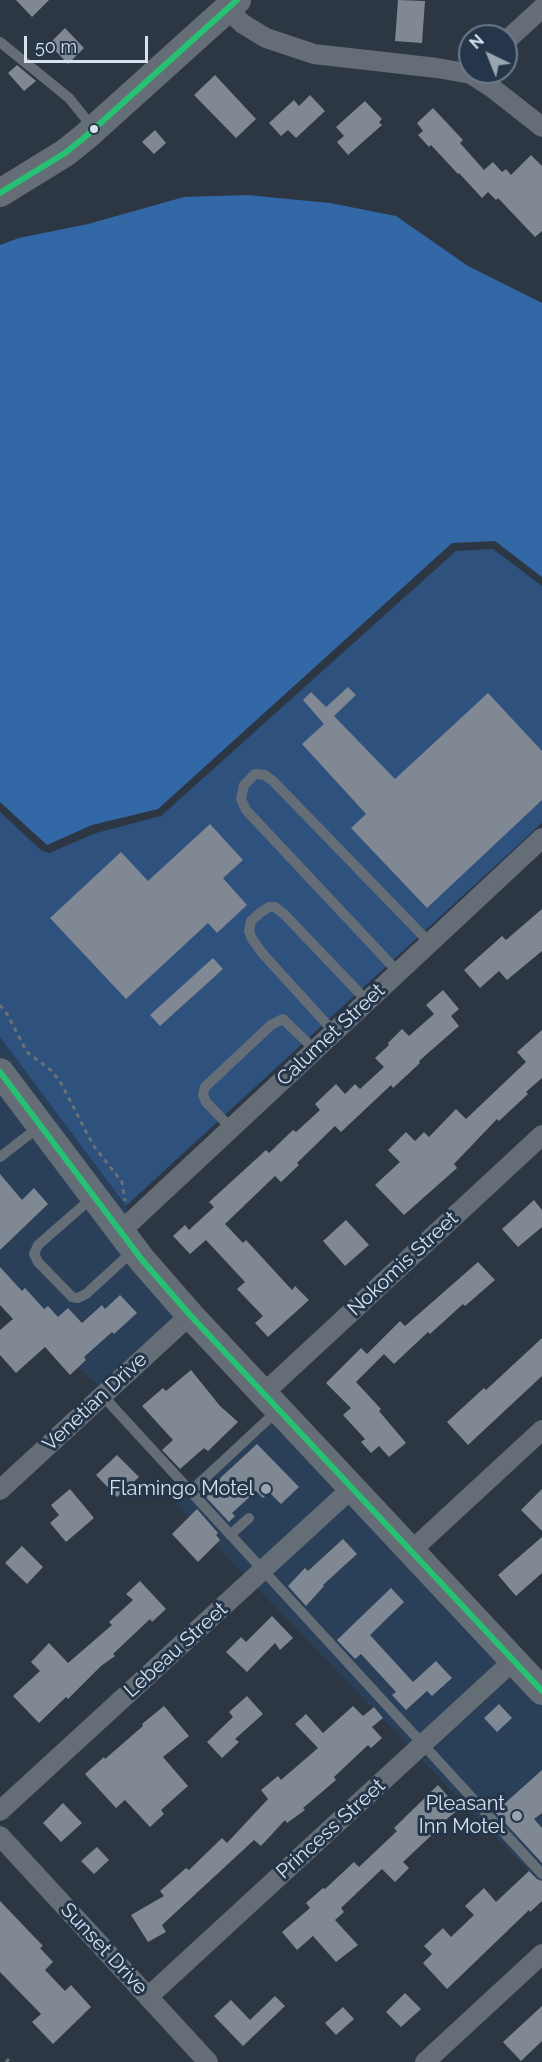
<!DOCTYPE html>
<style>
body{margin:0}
#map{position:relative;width:542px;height:2062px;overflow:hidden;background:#2d3743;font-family:Raleway,sans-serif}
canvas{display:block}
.north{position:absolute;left:458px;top:24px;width:60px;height:60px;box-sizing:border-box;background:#25364b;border:2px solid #6c7a8c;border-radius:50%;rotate:317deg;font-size:16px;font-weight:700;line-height:24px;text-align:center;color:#d6e0ee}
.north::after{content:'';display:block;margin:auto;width:21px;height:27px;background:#9ba5b2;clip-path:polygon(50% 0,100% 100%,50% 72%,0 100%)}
.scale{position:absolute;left:24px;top:36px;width:124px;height:27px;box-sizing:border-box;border:3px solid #d6e0ee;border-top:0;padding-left:8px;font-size:18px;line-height:21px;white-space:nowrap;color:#d6e0ee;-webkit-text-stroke:4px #25364b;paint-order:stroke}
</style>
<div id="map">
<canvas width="542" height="2062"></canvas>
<div class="north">N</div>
<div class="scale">50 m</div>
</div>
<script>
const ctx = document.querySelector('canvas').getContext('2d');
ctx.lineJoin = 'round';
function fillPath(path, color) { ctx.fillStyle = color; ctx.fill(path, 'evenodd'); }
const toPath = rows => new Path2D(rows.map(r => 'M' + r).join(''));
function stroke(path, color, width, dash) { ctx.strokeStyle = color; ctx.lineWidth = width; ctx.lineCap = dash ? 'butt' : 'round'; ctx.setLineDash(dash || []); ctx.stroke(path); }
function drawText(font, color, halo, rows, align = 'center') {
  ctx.font = font + ' Raleway,sans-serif'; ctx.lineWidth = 6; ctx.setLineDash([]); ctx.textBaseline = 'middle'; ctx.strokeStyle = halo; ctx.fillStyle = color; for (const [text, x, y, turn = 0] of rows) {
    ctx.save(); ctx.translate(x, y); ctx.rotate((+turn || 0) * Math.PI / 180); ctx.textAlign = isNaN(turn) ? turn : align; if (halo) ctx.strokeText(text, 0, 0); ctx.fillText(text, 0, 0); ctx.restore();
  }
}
fillPath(toPath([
 [0,1037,123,1202,128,1211,120,1218,0,1058],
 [0,1087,177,1313,99,1386,0,1299],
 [270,1416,339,1487,244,1574,171,1498],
 [352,1501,500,1660,409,1746,257,1588],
 [514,1674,542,1704,542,1885,422,1760]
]), '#2a3f58');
fillPath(toPath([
 [493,549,542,586,542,823,126,1206,0,1037,0,812,42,851,49,853,96,833,161,816,456,551]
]), '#2e517d');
fillPath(toPath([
 [247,195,330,203,396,216,468,266,542,303,542,577,495,541,452,543,158,809,92,825,47,845,0,802,0,245,19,238,88,224,184,197]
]), '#3368a7');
fillPath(toPath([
 [16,0,49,0,32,17],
 [398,0,425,1,422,43,395,41],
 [65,28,84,48,68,64,49,44],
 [17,65,36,81,24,91,8,73],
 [215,75,256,119,236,138,194,95],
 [310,95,325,111,296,138,288,130,281,136,269,123,294,100,299,106],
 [365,101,382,119,379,122,382,125,348,155,337,142,344,136,336,127],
 [433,108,463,140,460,143,484,170,493,162,502,172,506,169,511,175,531,155,542,166,542,231,535,237,498,198,496,200,488,192,482,198,459,173,458,174,431,145,429,147,418,135,423,131,417,123],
 [155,130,166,143,154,154,142,142],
 [348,687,356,695,334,716,395,779,488,693,542,751,542,800,427,908,351,828,366,814,302,744,324,724,303,700,311,692,326,707],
 [210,824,243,860,223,878,247,905,217,933,208,923,126,999,50,918,121,852,148,881],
 [542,909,542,951,507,980,499,971,480,988,464,970,502,936,506,940],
 [213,958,223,969,160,1026,150,1015],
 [443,990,459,1009,451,1016,459,1026,419,1061,420,1063,393,1088,391,1085,341,1132,335,1126,297,1163,299,1165,281,1182,275,1176,225,1224,243,1243,246,1240,292,1290,295,1286,309,1300,268,1337,255,1323,263,1316,237,1289,245,1282,206,1240,190,1254,173,1236,185,1225,189,1230,214,1207,209,1202,220,1192,266,1150,269,1153,293,1130,296,1132,320,1110,315,1104,336,1084,345,1094,355,1084,360,1089,384,1067,375,1058,389,1045,388,1043,402,1029,409,1036,434,1014,426,1005],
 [542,1030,542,1078,526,1092,528,1094,499,1121,497,1119,454,1164,457,1168,404,1215,375,1185,400,1162,388,1150,406,1132,415,1141,424,1132,429,1137,456,1109,466,1119,526,1062,517,1052],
 [0,1174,22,1200,34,1188,48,1204,0,1250],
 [534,1200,542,1210,542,1227,518,1247,502,1229],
 [346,1220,369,1245,345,1266,323,1241],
 [478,1262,495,1280,465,1306,463,1304,430,1334,428,1332,394,1364,384,1354,356,1382,381,1409,379,1411,406,1443,389,1457,379,1446,371,1453,361,1442,365,1439,343,1415,351,1408,326,1383,361,1348,367,1354,400,1321,405,1326],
 [0,1267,22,1291,25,1288,44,1309,48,1306,58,1317,68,1308,82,1323,102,1305,105,1309,120,1295,137,1313,114,1334,112,1332,84,1357,86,1360,70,1375,45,1347,16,1373,0,1355,0,1330,13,1319,0,1305],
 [542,1338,542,1376,468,1445,447,1422,484,1388,486,1390],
 [191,1370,220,1406,238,1422,208,1451,204,1448,180,1469,162,1450,173,1440,142,1406,163,1388,166,1391],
 [257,1444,299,1487,281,1504,269,1492,263,1498,256,1491,232,1513,235,1516,229,1522,203,1494],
 [117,1455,139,1477,117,1497,96,1475],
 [70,1489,94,1518,66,1542,50,1523,59,1515,51,1505],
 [542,1489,542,1531,521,1510],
 [197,1509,218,1533,216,1535,220,1540,198,1562,172,1534],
 [542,1537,542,1573,516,1596,498,1575],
 [343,1539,357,1554,323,1585,324,1586,306,1606,288,1586,305,1568,308,1571],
 [22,1546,43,1567,27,1584,5,1563],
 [140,1581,166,1609,152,1622,150,1619,113,1654,115,1656,101,1666,68,1699,66,1697,39,1723,13,1696,40,1671,31,1662,49,1643,68,1663,112,1625,109,1622,133,1600,126,1594],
 [391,1588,404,1602,370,1635,413,1682,436,1661,452,1678,432,1696,427,1691,406,1710,392,1695,396,1692,361,1654,355,1659,337,1640],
 [272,1616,293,1638,280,1650,275,1643,247,1672,226,1652,241,1637,246,1642],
 [247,1696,263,1714,235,1739,239,1742,222,1758,207,1742,233,1717,229,1712],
 [499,1704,512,1718,497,1732,484,1718],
 [164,1706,189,1736,163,1757,188,1786,161,1810,164,1814,150,1827,125,1800,116,1808,85,1774,104,1757,105,1759,143,1726,142,1724],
 [353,1706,363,1716,374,1707,383,1718,372,1727,382,1738,371,1748,368,1745,334,1777,336,1780,303,1808,305,1810,287,1823,285,1820,261,1846,254,1840,162,1925,166,1932,148,1942,131,1915,164,1896,160,1891,186,1868,189,1870,222,1838,227,1843,268,1799,261,1790,278,1776,281,1780,318,1748,295,1724,306,1714,323,1733],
 [542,1770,542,1813,534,1819,542,1828,542,1863,495,1812],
 [438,1785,459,1809,432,1831,434,1833,403,1862,409,1868,395,1882,382,1869,341,1908,344,1912,335,1920,358,1945,336,1962,313,1936,297,1950,282,1932,310,1908,306,1903,323,1888,325,1889,354,1862,359,1867,397,1831,394,1828],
 [63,1803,82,1823,61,1842,43,1823],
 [97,1847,109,1860,94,1874,81,1861],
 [529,1871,537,1879,542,1881,542,1901,530,1912,529,1910,447,1989,423,1963,432,1954,424,1946,443,1928,451,1937,474,1915,465,1906,484,1888,496,1902],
 [0,1901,43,1946,40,1948,53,1962,45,1970,65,1991,71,1985,91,2007,53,2044,32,2022,41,2014,0,1972],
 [405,1993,421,2009,401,2027,386,2012],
 [275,1996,285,2006,243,2046,214,2016,231,2000,250,2020],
 [542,2006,542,2041,521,2061,503,2042],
 [343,2007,354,2019,336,2035,325,2023]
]), '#808893');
stroke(toPath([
 [0,1005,7,1014,27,1052,52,1071,61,1083,93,1145,122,1182,125,1201],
 [6,2062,9,2059]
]), '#697079', 3, [4.5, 4.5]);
stroke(toPath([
 [0,42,69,98,94,129],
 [398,972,246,810,241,799,244,785,255,774,265,775,273,781,430,943],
 [334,1032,263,954,252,939,249,931,251,921,261,912,269,907,275,907,284,914,367,1001],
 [231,1128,206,1102,203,1095,205,1087,271,1025,283,1019,315,1050],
 [0,1157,40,1126],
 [93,1197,38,1245,34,1254,38,1262,72,1297,78,1298,86,1294,134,1250],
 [103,1396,542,1874],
 [190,1492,278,1410],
 [230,1535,249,1518]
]), '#656d77', 10);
stroke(toPath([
 [227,9,243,24,266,38,314,54,437,68,471,74,491,87,542,127],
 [506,41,542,8],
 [120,1232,542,838],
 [264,1393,542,1135],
 [0,1490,190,1315],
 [411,1551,542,1430],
 [0,1811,352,1488],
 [0,1836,208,2062],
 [148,1997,513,1661],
 [425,2062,542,1954]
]), '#656d77', 20);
stroke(toPath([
 [0,193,65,153,85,137,237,0],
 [0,1072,142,1260,190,1315,542,1691]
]), '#656d77', 28);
stroke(toPath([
 [0,193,65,153,85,137,237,0],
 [0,1072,142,1260,190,1315,542,1691]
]), '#26c172', 6);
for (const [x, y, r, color] of [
 [94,129,5,"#d6e0ee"],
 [266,1489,6,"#9ba5b2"],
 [517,1816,6,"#9ba5b2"]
]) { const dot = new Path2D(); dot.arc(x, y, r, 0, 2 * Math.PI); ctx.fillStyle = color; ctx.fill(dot); stroke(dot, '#25364b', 2); }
drawText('20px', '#d6e0ee', '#25364b', [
 ["Calumet Street",331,1035,-43],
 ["Nokomis Street",403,1264,-43],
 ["Venetian Drive",95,1402,-43],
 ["Lebeau Street",176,1650,-42],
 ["Princess Street",331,1829,-42],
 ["Sunset Drive",104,1949,47]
]);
drawText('20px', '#d6e0ee', '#25364b', [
 ["Flamingo Motel",254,1489],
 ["Pleasant",505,1804],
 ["Inn Motel",505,1827]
], 'right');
</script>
